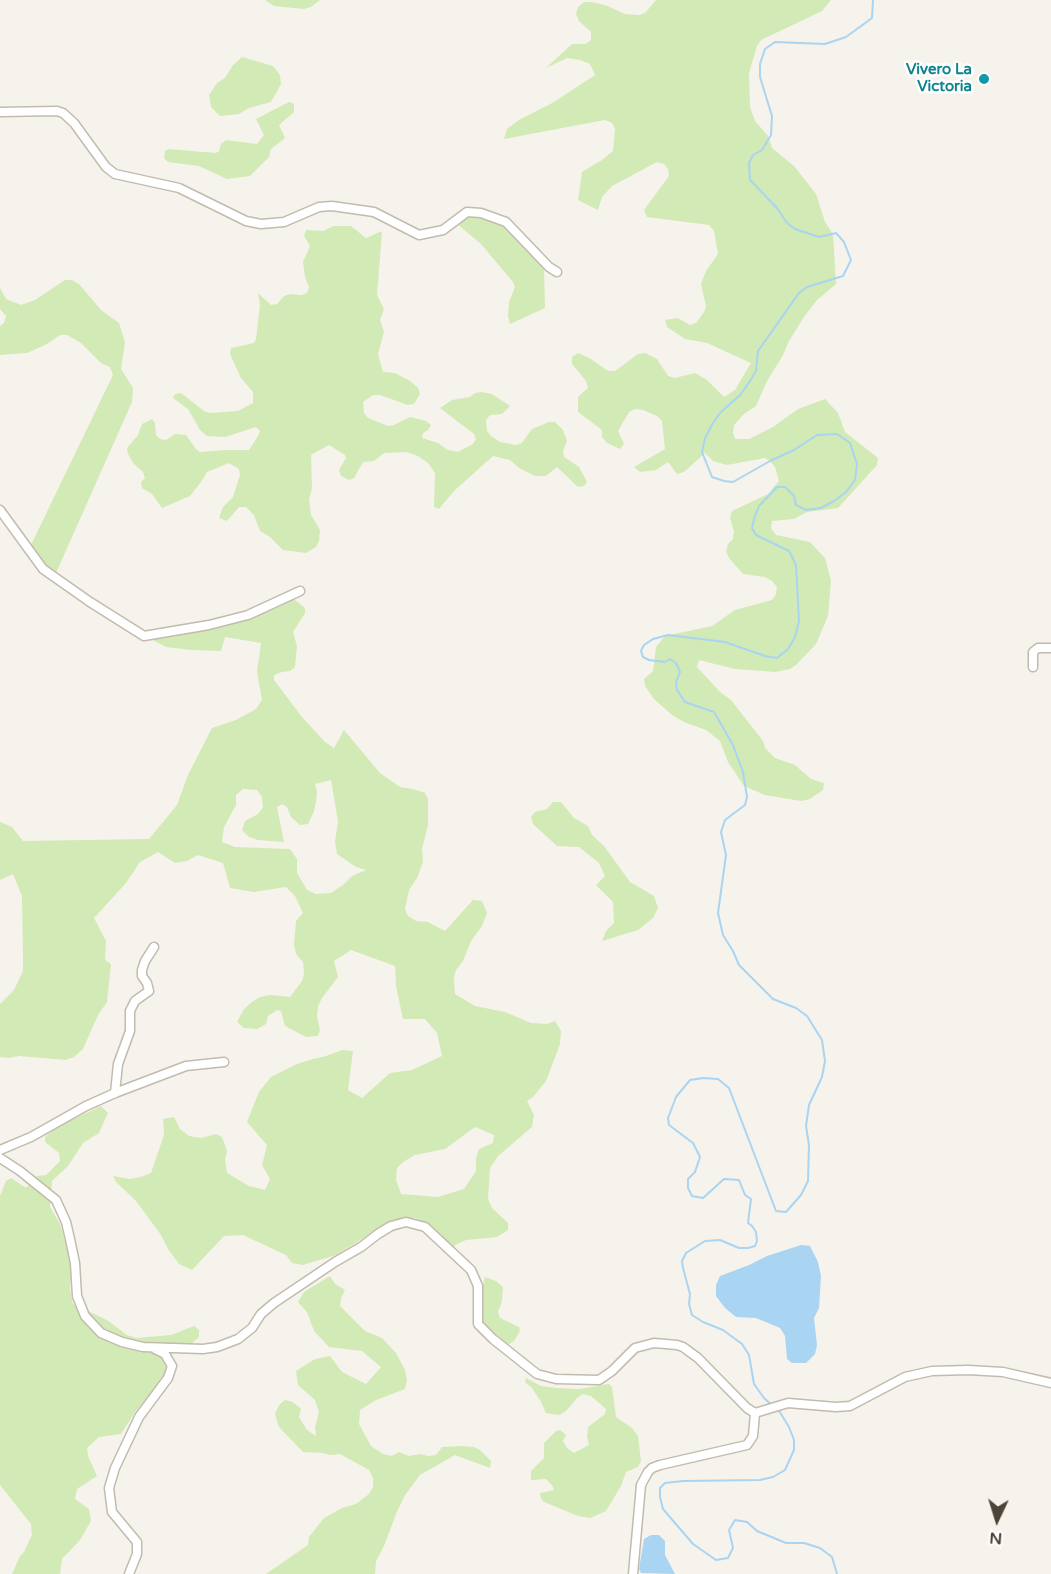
<!DOCTYPE html>
<style>
body{margin:0}
#map{position:relative;width:1051px;height:1574px;overflow:hidden;background:#f6f3ec;font-family:"Varela Round",sans-serif}
canvas{display:block}
.north{position:absolute;left:967px;top:1490px;width:60px;height:60px;-webkit-text-stroke:4px #fff;paint-order:stroke;rotate:184deg;font-size:16px;font-weight:700;line-height:24px;text-align:center;color:#4b4439}
.north::after{content:'';display:block;margin:auto;width:21px;height:27px;background:#4b4439;clip-path:polygon(50% 0,100% 100%,50% 72%,0 100%)}
</style>
<div id="map">
<canvas width="1051" height="1574"></canvas>
<div class="north">N</div>
</div>
<script>
const ctx = document.querySelector('canvas').getContext('2d');
ctx.lineJoin = 'round';
function fillPath(path, color) { ctx.fillStyle = color; ctx.fill(path, 'evenodd'); }
const toPath = rows => new Path2D(rows.map(r => 'M' + r).join(''));
function stroke(path, color, width, dash) { ctx.strokeStyle = color; ctx.lineWidth = width; ctx.lineCap = dash ? 'butt' : 'round'; ctx.setLineDash(dash || []); ctx.stroke(path); }
function drawText(font, color, halo, rows, align = 'center') {
  ctx.font = font + ' "Varela Round",sans-serif'; ctx.lineWidth = 5; ctx.setLineDash([]); ctx.textBaseline = 'middle'; ctx.strokeStyle = halo; ctx.fillStyle = color; for (const [text, x, y, turn = 0] of rows) {
    ctx.save(); ctx.translate(x, y); ctx.rotate((+turn || 0) * Math.PI / 180); ctx.textAlign = isNaN(turn) ? turn : align; if (halo) ctx.strokeText(text, 0, 0); ctx.fillText(text, 0, 0); ctx.restore();
  }
}
fillPath(toPath([
 [265,0,320,0,311,7,304,9,274,6],
 [656,0,831,0,822,11,761,40,757,46,749,73,750,107,755,121,768,136,772,148,794,166,816,194,825,222,833,234,836,284,817,300,804,317,789,341,783,355,767,381,756,406,744,414,734,425,733,432,735,439,749,439,773,427,798,409,825,399,838,413,845,432,878,458,877,465,838,508,807,512,794,519,772,521,771,528,776,535,810,542,825,558,831,581,828,616,816,644,796,665,790,669,775,672,735,669,699,660,697,667,720,692,731,700,763,741,765,748,775,758,795,765,811,779,824,783,823,790,810,799,801,801,765,795,744,786,728,762,720,741,706,730,684,722,672,715,654,699,645,686,644,679,653,671,656,647,665,636,712,626,735,610,772,600,776,594,777,587,772,581,765,577,743,574,729,558,726,551,728,544,733,539,734,532,730,518,732,511,768,494,779,481,775,467,770,461,765,458,727,465,713,461,705,453,684,472,677,474,668,462,656,470,640,472,634,467,665,449,662,421,657,416,643,410,635,409,629,412,618,431,624,444,620,449,607,443,602,437,602,430,578,412,578,397,588,388,586,381,572,364,572,357,578,353,591,359,608,371,615,371,638,354,645,353,657,359,668,376,675,378,695,373,707,380,724,397,735,390,751,363,707,343,685,339,667,327,665,320,678,318,690,325,696,323,704,312,706,306,701,284,706,271,718,254,714,231,709,225,647,217,644,210,669,176,668,169,664,164,657,162,612,186,602,197,598,210,578,200,582,172,602,160,613,151,615,129,612,123,605,120,504,139,507,129,519,120,554,102,595,75,590,64,580,60,567,58,546,68,572,44,586,44,591,40,591,32,579,21,576,14,578,7,584,2,591,2,605,5,625,14,639,15,645,13],
 [242,57,273,66,280,75,281,84,271,102,249,108,239,114,220,116,211,107,209,95,217,83,225,78,233,65],
 [289,102,294,104,294,112,279,125,285,138,271,149,269,157,250,176,227,179,199,166,168,162,164,158,165,151,168,149,216,153,219,151,221,144,226,140,257,144,264,135,256,119],
 [467,215,481,216,505,225,544,267,545,308,510,324,508,316,509,302,515,287,513,282,481,244,456,223],
 [334,226,351,226,366,238,382,231,377,295,384,309,380,320,384,332,378,354,383,372,395,373,410,381,418,388,420,394,414,404,408,405,380,395,373,395,363,402,364,413,368,418,388,426,394,425,410,417,426,421,431,425,428,430,423,433,422,438,438,443,448,450,458,452,473,444,476,439,474,434,440,408,452,400,470,397,475,393,481,392,492,394,510,406,502,414,490,415,486,420,487,431,491,436,500,442,516,445,522,443,532,429,549,422,555,422,563,430,567,441,563,451,564,457,579,467,587,482,584,486,578,487,557,467,546,476,535,476,519,468,510,460,493,456,454,491,439,509,434,507,435,473,428,463,418,456,406,452,384,453,374,461,363,462,354,478,349,480,341,476,339,470,346,458,345,455,329,445,311,455,312,488,309,499,311,515,320,530,319,541,316,547,306,553,283,550,270,537,260,531,254,515,246,507,239,507,227,521,219,518,223,507,233,497,240,475,239,469,229,463,207,472,201,482,190,496,162,508,152,494,142,488,141,482,145,478,143,472,134,464,128,454,127,448,138,435,142,424,152,419,155,423,156,435,160,439,166,440,175,434,186,435,196,449,200,452,226,450,249,450,258,436,260,431,256,427,225,437,207,436,200,430,188,409,173,398,175,394,181,393,204,411,210,413,238,411,253,403,253,392,241,378,230,354,231,348,254,343,256,339,260,305,258,293,271,305,277,304,284,296,290,294,302,295,307,293,309,287,305,277,303,262,310,246,304,236,306,230,323,231],
 [65,280,72,280,79,284,101,310,119,323,125,342,121,369,133,388,132,402,56,573,48,570,30,547,113,375,110,367,101,363,81,343,67,335,60,335,47,344,27,353,0,355,0,326,4,323,6,316,0,309,0,288,6,299,21,305,35,300],
 [284,600,295,600,305,608,305,613,293,632,297,646,295,667,290,671,282,672,274,675,274,680,302,717,325,742,334,748,344,730,380,773,400,787,413,789,425,793,428,799,428,825,422,849,423,862,417,878,409,890,405,909,408,916,416,921,428,922,445,931,473,900,482,901,487,913,482,926,471,941,463,961,456,970,454,977,455,994,475,1006,505,1012,531,1023,547,1024,555,1021,561,1031,560,1044,546,1081,533,1097,527,1101,534,1115,532,1127,498,1156,490,1168,488,1199,492,1208,508,1223,508,1230,497,1237,466,1240,455,1245,453,1250,446,1245,433,1228,415,1218,392,1220,336,1255,303,1265,292,1263,286,1255,243,1235,224,1236,192,1270,179,1264,168,1249,161,1235,136,1201,116,1182,113,1176,130,1179,141,1177,151,1173,164,1135,163,1119,174,1117,180,1129,189,1136,201,1138,216,1134,222,1137,227,1151,225,1160,227,1173,249,1186,265,1190,270,1179,262,1165,267,1145,247,1122,259,1092,271,1077,297,1064,313,1059,326,1056,342,1050,353,1051,348,1090,362,1098,390,1073,412,1070,442,1056,437,1033,425,1019,403,1019,396,986,395,966,351,950,334,961,338,977,322,998,318,1006,317,1017,320,1030,318,1036,306,1037,285,1026,281,1011,277,1010,268,1016,266,1024,257,1029,244,1028,237,1022,244,1009,252,1002,260,997,271,995,290,997,302,981,304,974,303,962,296,954,294,945,296,921,303,913,295,896,286,887,254,892,230,888,223,863,198,855,187,861,175,863,158,852,140,862,126,883,94,918,106,941,105,960,111,964,107,1002,98,1015,83,1049,74,1057,66,1060,19,1056,8,1058,0,1057,0,1004,14,990,23,971,23,956,22,896,13,874,0,880,0,822,12,827,23,841,149,839,177,805,188,775,212,728,236,720,256,709,262,700,257,672,261,643,225,637,221,651,191,650,166,647,149,638,234,623,269,610],
 [331,780,338,822,335,841,337,854,356,867,366,870,352,876,343,885,331,893,316,894,307,890,297,873,297,859,290,849,235,847,222,842,224,827,236,805,236,795,243,789,257,790,262,797,263,807,258,814,245,821,242,830,249,837,258,840,284,842,277,807,282,804,287,807,291,817,300,825,308,824,314,811,316,802,317,792,315,784],
 [475,1127,494,1135,493,1143,479,1149,476,1158,476,1171,464,1189,438,1197,401,1194,396,1180,397,1168,403,1162,415,1155,445,1149],
 [553,802,561,802,574,818,588,826,592,835,604,846,630,882,654,896,658,908,653,918,638,930,602,941,606,931,614,923,613,902,596,885,605,876,599,863,579,847,557,846,533,824,531,817,535,812,547,809],
 [101,1106,108,1113,99,1133,83,1143,68,1166,52,1181,50,1207,60,1224,67,1248,71,1271,70,1289,73,1304,107,1320,127,1335,136,1338,171,1335,194,1326,199,1330,199,1337,191,1344,179,1343,167,1361,167,1369,156,1389,135,1412,121,1434,99,1437,87,1448,88,1456,97,1476,77,1489,75,1499,89,1509,91,1521,80,1540,62,1559,60,1574,12,1574,20,1556,24,1552,32,1535,31,1524,0,1485,0,1196,6,1181,11,1178,26,1188,37,1176,46,1175,60,1161,59,1153,45,1142,45,1137,57,1127],
 [330,1276,335,1284,345,1290,341,1298,340,1306,365,1331,382,1338,396,1353,405,1370,407,1380,405,1389,376,1400,360,1410,359,1424,371,1446,383,1454,392,1456,399,1452,409,1456,420,1454,428,1456,436,1455,442,1447,462,1446,474,1447,480,1450,491,1461,490,1468,455,1455,420,1475,405,1495,396,1514,384,1546,376,1561,375,1574,266,1574,308,1545,309,1537,324,1518,342,1508,356,1504,369,1494,373,1487,373,1478,369,1470,340,1454,330,1455,323,1453,303,1452,279,1427,275,1414,279,1405,285,1400,293,1402,301,1409,299,1417,307,1430,316,1436,315,1427,319,1412,315,1400,298,1385,296,1371,315,1359,330,1356,342,1372,366,1384,381,1367,362,1351,329,1347,314,1331,307,1312,298,1302,304,1292],
 [485,1277,496,1281,503,1287,502,1301,498,1312,500,1318,519,1327,520,1331,514,1341,508,1345,481,1320,480,1298],
 [526,1378,541,1386,556,1388,579,1389,609,1384,612,1387,616,1417,632,1428,638,1436,641,1461,638,1467,626,1472,621,1486,606,1511,590,1518,578,1516,544,1502,541,1499,540,1493,554,1490,552,1485,546,1479,531,1480,531,1471,544,1458,544,1443,556,1431,560,1430,566,1435,563,1441,567,1448,574,1453,589,1445,587,1436,588,1427,605,1414,606,1409,591,1396,583,1394,578,1397,566,1411,559,1415,546,1413,541,1402,532,1388,525,1382]
]), '#d2eab5');
fillPath(toPath([
 [801,1245,810,1246,818,1262,821,1276,819,1308,814,1318,817,1345,815,1354,806,1363,792,1363,787,1359,785,1336,780,1328,756,1318,736,1317,725,1308,716,1296,716,1285,720,1276,749,1265,767,1256],
 [651,1535,659,1535,665,1541,665,1555,675,1574,641,1573,639,1569,644,1539]
]), '#a9d4f2');
stroke(toPath([
 [773,1406,764,1398,754,1384,749,1355,742,1344,723,1330,703,1322,692,1315,689,1304,690,1294,683,1268,682,1261,686,1253,705,1241,720,1240,739,1248,748,1248,755,1246,757,1241,756,1232,752,1226,748,1223,751,1199,745,1195,739,1180,724,1179,703,1198,692,1196,688,1188,688,1179,695,1172,700,1157,693,1143,669,1125,668,1118,676,1097,690,1080,703,1078,718,1079,729,1088,776,1211,786,1212,801,1195,808,1181,809,1145,806,1126,809,1105,822,1077,825,1061,822,1040,807,1016,796,1008,773,999,739,965,733,951,723,935,718,913,726,855,721,832,725,820,745,805,747,797,743,772,733,745,714,712,685,702,677,690,676,682,680,672,676,663,670,659,665,662,649,660,643,657,641,651,644,645,653,639,668,635,725,642,765,656,777,658,788,649,795,637,799,621,796,565,789,551,756,535,752,528,755,516,759,506,777,487,785,487,794,496,796,505,806,510,821,508,834,501,846,492,855,480,857,464,850,443,837,434,817,435,794,450,770,461,733,482,724,481,712,477,702,452,705,438,713,423,720,413,741,394,750,381,756,371,758,351,799,293,807,287,843,276,851,260,844,242,836,233,819,237,795,229,787,223,777,208,750,180,749,163,753,155,762,150,771,135,772,116,760,77,760,64,765,49,775,42,825,44,846,37,872,18,873,0],
 [778,1409,789,1427,794,1440,794,1450,785,1470,773,1477,760,1480,683,1481,665,1483,660,1488,660,1497,663,1509,693,1544,716,1560,728,1558,733,1548,729,1530,735,1520,747,1522,757,1531,786,1543,804,1543,820,1548,832,1557,837,1574]
]), '#a9d4f2', 2);
const minor = toPath([
 [0,112,57,111,63,113,74,123,106,167,115,174,179,188,246,221,261,224,284,222,319,207,332,206,374,212,419,235,443,230,467,212,481,213,506,222,549,267,557,272],
 [0,510,43,569,90,602,144,636,209,625,248,615,300,591],
 [1033,667,1033,652,1038,648,1051,648],
 [115,1093,118,1064,130,1031,130,1011,135,1001,149,991,147,983,142,976,142,970,145,961,154,947],
 [0,1150,31,1137,86,1106,115,1093,186,1066,224,1062],
 [0,1158,20,1171,56,1200,66,1222,70,1239,75,1263,77,1296,85,1316,101,1333,122,1342,143,1347,203,1349,217,1347,238,1339,252,1328,261,1314,274,1303,335,1262,361,1247,378,1234,391,1226,406,1222,425,1227,471,1270,478,1286,478,1324,493,1339,537,1374,556,1379,599,1380,612,1371,635,1348,654,1343,677,1345,683,1347,698,1358,747,1408,755,1413],
 [129,1574,137,1554,137,1542,112,1512,109,1488,115,1468,139,1417,168,1378,172,1366,165,1354,153,1348],
 [633,1574,641,1485,648,1472,652,1468,660,1465,747,1445,753,1436,755,1413,788,1403,836,1407,850,1406,905,1377,932,1371,968,1370,1003,1372,1051,1383]
]);
stroke(minor, '#c2bbae', 11);
stroke(minor, '#fff', 8);
for (const [x, y, r, color] of [
 [984,79,6,"#0f9aa8"]
]) { const dot = new Path2D(); dot.arc(x, y, r, 0, 2 * Math.PI); ctx.fillStyle = color; ctx.fill(dot); stroke(dot, '#fff', 2); }
drawText('bold 15px', '#0d838f', '#fff', [
 ["Vivero La",972,70],
 ["Victoria",972,87]
], 'right');
</script>
